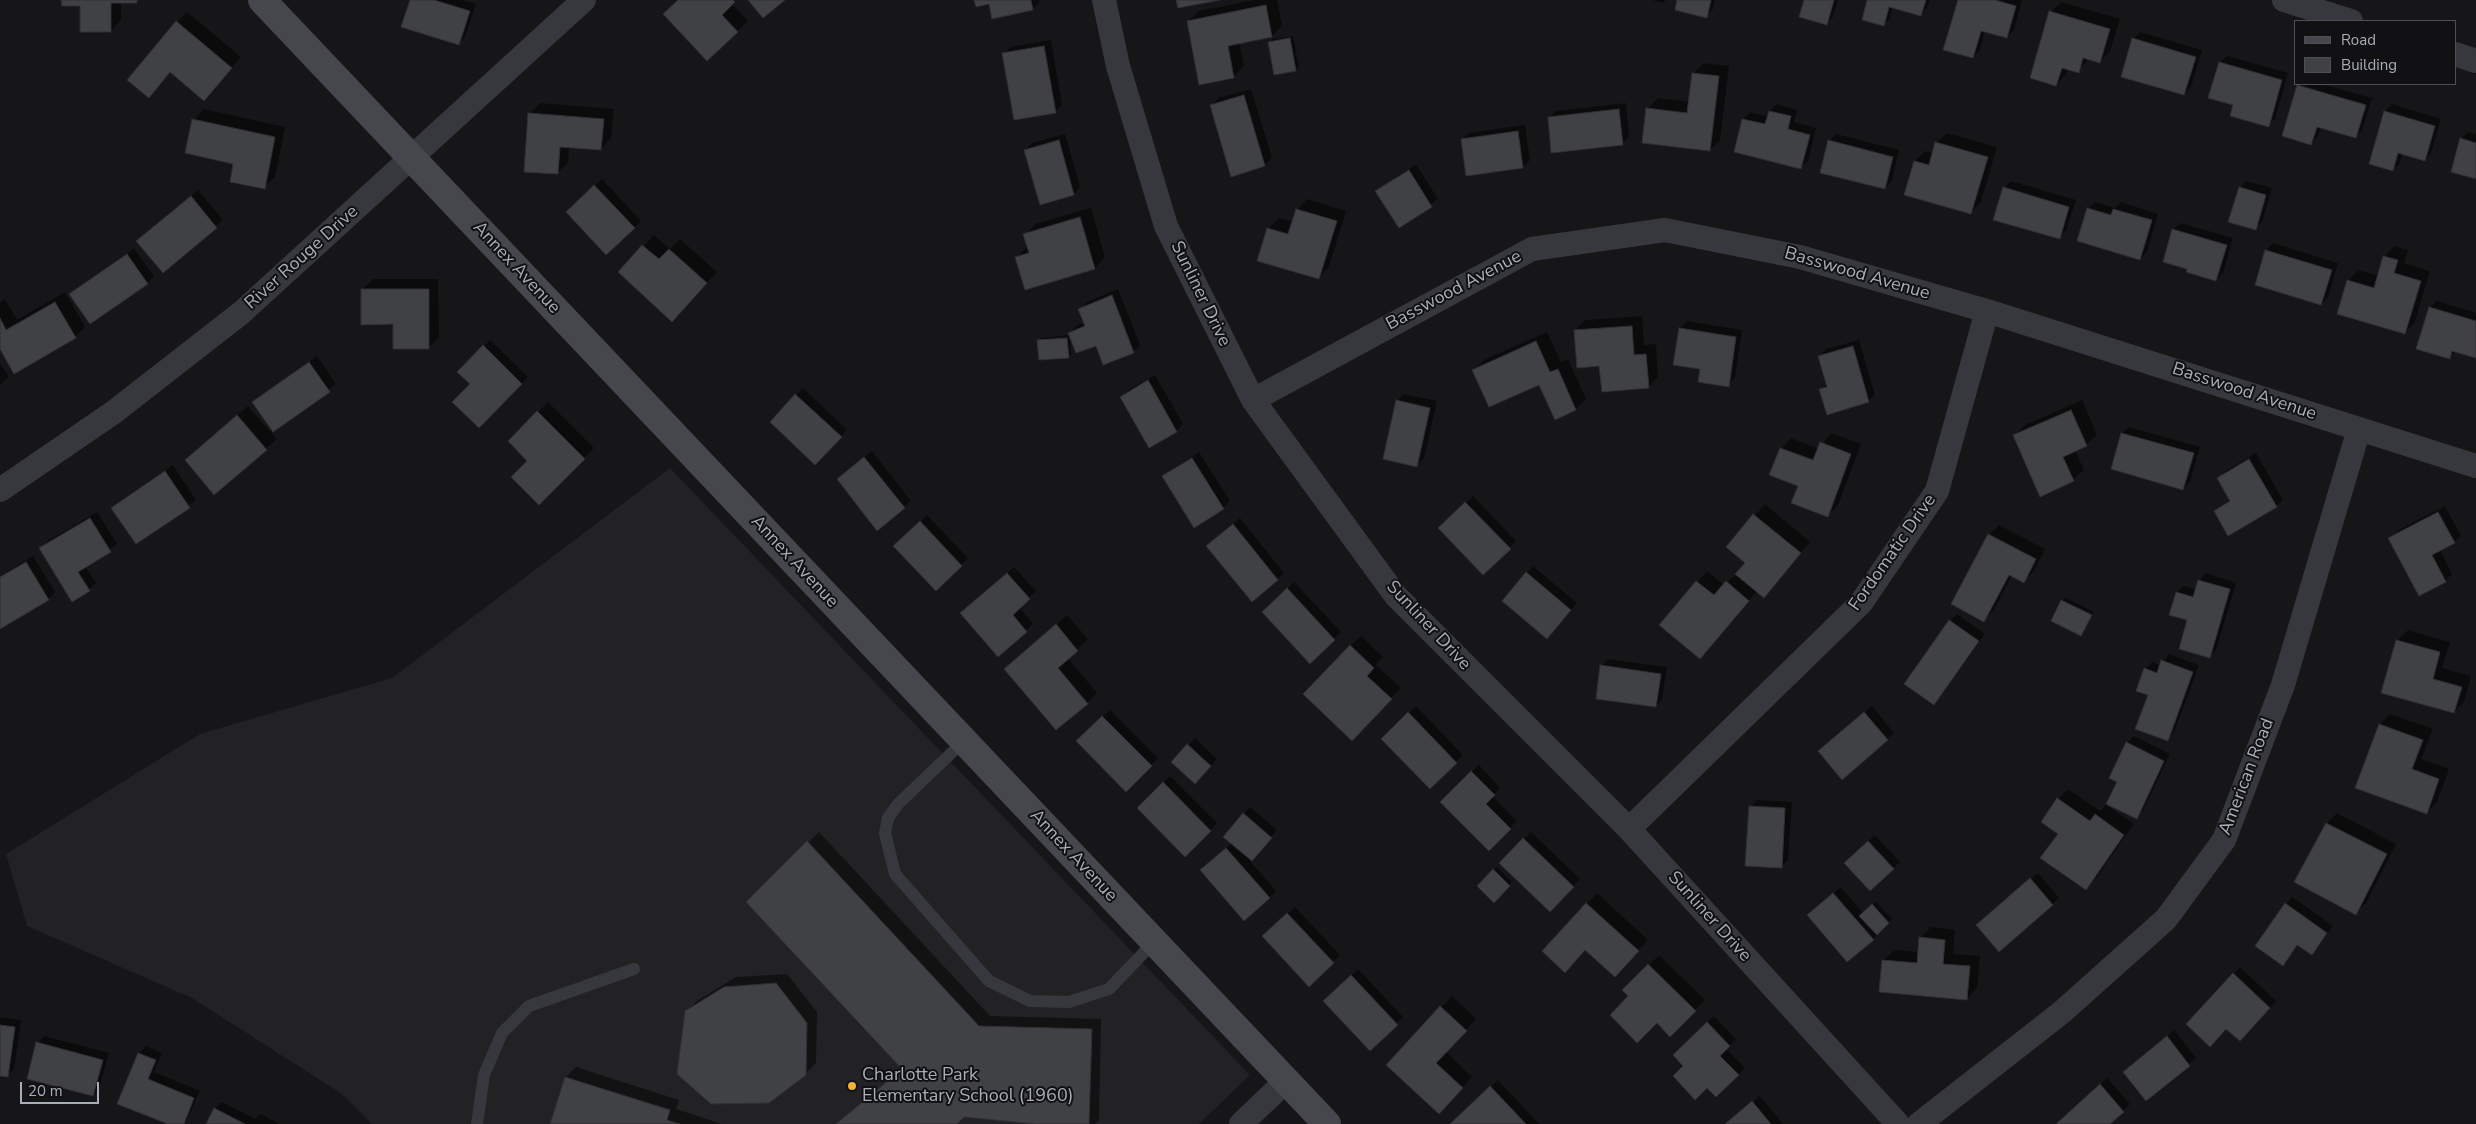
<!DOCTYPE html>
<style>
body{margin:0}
#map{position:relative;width:2476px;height:1124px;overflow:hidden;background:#161618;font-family:"Nunito Sans",sans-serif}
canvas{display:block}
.legend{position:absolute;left:2294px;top:20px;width:162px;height:65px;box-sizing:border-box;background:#111113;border:1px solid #4d4f55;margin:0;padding:6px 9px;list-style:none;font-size:15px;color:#a8adb8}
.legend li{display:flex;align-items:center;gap:10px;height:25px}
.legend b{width:25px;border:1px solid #4d4f55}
.scale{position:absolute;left:20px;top:1082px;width:79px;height:22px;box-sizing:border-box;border:2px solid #a8adb8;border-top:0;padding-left:6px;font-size:15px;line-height:18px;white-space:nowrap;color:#a8adb8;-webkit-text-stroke:4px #111113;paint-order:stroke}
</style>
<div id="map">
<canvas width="2476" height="1124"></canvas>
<ul class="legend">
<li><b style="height:6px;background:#45474d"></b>Road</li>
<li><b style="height:14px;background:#404145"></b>Building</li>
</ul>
<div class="scale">20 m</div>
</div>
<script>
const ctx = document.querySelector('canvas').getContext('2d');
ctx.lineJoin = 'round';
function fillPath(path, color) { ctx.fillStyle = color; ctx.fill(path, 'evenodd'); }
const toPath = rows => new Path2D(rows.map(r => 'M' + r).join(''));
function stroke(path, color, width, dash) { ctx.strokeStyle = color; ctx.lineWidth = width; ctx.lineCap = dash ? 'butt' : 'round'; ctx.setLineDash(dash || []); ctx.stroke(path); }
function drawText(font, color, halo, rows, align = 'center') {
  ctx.font = font + ' "Nunito Sans",sans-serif'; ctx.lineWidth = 4; ctx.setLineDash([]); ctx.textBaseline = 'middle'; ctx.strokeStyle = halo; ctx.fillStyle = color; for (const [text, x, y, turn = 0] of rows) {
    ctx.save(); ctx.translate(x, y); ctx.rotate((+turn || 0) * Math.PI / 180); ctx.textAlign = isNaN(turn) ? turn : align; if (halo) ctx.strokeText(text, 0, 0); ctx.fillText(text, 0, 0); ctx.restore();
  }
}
fillPath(toPath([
 [670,468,1250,1075,1199,1124,372,1124,342,1094,192,998,27,926,6,854,200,734,392,678]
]), '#222225');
fillPath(toPath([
 [63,0,138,0,121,2,121,20,111,31,81,5],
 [411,0,462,0,476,4,465,37,459,43],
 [679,0,735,0,732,4,748,21,708,60],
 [976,0,1039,0,1040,2,1033,9,993,18,990,3],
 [1254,0,1277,0,1282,26,1272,36,1239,42,1244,66,1233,77,1188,21,1199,11],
 [1652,0,1666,0,1663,3],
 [1678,0,1715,0,1713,9,1706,16],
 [1805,0,1838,0,1833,17,1826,24],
 [1868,0,1930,0,1927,8,1920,15,1893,7,1890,18,1883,25],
 [1959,0,2022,0,2014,30,2007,37,1985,31,1980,50,1973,57],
 [2061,2,2120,19,2110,51,2100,62,2089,59,2078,71,2068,68,2066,74,2056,85,2051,12],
 [187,12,241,57,204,99,171,71,159,86,177,22],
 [2140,32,2202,50,2191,87,2184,94,2133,39],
 [1293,36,1299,67,1296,70,1275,74,1270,43,1273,39],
 [1051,40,1062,105,1055,111,1004,54,1010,47],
 [2227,56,2288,73,2275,119,2268,125,2235,104,2220,62],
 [1703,63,1729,66,1720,140,1710,150,1648,109,1658,98,1690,102,1693,74],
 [2301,84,2321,84,2372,98,2362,130,2355,137,2321,127,2318,136,2311,143,2298,86],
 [1251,89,1272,158,1265,165,1232,175,1212,105,1219,98],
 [540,103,614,109,611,138,601,149,569,146,568,163,557,173,530,114],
 [1626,103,1629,137,1622,144,1549,117,1556,111],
 [1777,104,1797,110,1794,122,1816,128,1808,161,1801,167,1735,151,1743,119,1750,112,1769,117,1770,111],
 [2392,104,2441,119,2431,153,2424,160,2402,153,2400,163,2393,169,2370,163,2385,111],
 [204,109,285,127,275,177,264,187,235,163,194,120],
 [1525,125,1530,160,1523,167,1462,140,1469,133],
 [2468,132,2476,134,2476,178,2461,139],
 [1947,133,1997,147,1981,202,1971,212,1906,194,1915,161,1925,151,1933,153,1936,143],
 [1065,134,1080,187,1074,194,1025,150,1032,143],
 [1836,134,1899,150,1892,181,1885,188,1829,141],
 [1416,164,1438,199,1399,226,1377,191],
 [602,179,641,221,606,253,567,212],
 [2011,181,2076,200,2066,231,2060,237,2004,188],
 [2246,181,2272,188,2262,222,2255,229,2240,188],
 [198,190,223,220,163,271,144,234],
 [1307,199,1346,211,1329,267,1319,278,1268,229,1279,218,1293,222,1297,210],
 [2095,202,2115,208,2121,202,2158,214,2147,252,2140,259,2088,209],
 [1091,208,1105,257,1095,268,1026,288,1017,257,1027,247,1025,235,1035,224],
 [2180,223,2233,238,2223,273,2216,280,2188,268,2173,230],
 [654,235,670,249,680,239,717,272,682,310,619,272],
 [2273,243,2338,263,2328,297,2321,304,2256,285,2267,250],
 [2394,246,2408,250,2404,263,2430,271,2415,322,2405,333,2348,281,2358,270,2379,276,2384,257],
 [134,248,154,276,147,283,71,295],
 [373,279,438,279,439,338,428,348,394,323,362,290],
 [1118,289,1140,345,1133,352,1070,336,1071,354,1068,357,1038,341,1042,338,1070,335,1069,333,1076,326,1085,323,1080,309,1087,302],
 [65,292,85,327,75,337,0,347,0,302,5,299,17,320],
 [2437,301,2476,313,2476,357,2456,351,2449,358,2430,307],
 [1642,316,1644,345,1656,344,1658,377,1648,387,1600,365,1575,331,1585,320],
 [1687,321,1742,330,1735,378,1728,385,1701,368,1674,364,1680,328],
 [1547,332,1561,362,1568,359,1586,399,1576,409,1555,418,1539,383,1474,371,1484,360],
 [490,340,528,377,479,427,471,384,459,372],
 [1859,340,1875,395,1868,401,1821,390,1827,383,1819,356,1826,349],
 [317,356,336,384,274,430,254,402],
 [0,363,9,377,0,385],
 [1155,375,1183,424,1176,431,1122,397,1128,390],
 [803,388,847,430,815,463,771,421],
 [1404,394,1437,401,1424,458,1417,465,1397,401],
 [2082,400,2097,435,2086,445,2075,450,2084,470,2073,480,2015,435,2025,425],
 [548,402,594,448,539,503,529,461,509,441],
 [248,406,277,439,215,493,197,450],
 [2129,427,2200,447,2190,482,2183,489,2122,433],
 [1831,433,1861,444,1838,505,1827,516,1799,485,1781,449,1791,438,1819,449],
 [872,451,911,501,904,507,845,473],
 [1199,452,1230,501,1223,508,1164,476],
 [2256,453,2283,500,2276,506,2215,511,2231,499,2219,478,2226,471],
 [173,465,196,500,137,543,113,508],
 [1473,496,1516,541,1483,574,1440,528],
 [1765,504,1810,542,1774,586,1757,591,1700,657,1697,582,1707,571,1724,585,1738,573,1747,562,1728,547],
 [2445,506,2461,536,2454,542,2440,550,2452,574,2445,581,2390,538,2397,531],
 [97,512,117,544,85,566,96,583,89,590,41,548,48,541],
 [927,515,968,558,936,590,895,546],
 [1240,518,1284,573,1277,579,1215,539],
 [1999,525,2045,549,2034,571,2023,581,2012,575,1994,610,1984,620,1989,535],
 [33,556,55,592,48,599,0,628,0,576],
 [1533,566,1577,603,1547,637,1503,601],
 [1014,567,1036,591,1019,607,1033,624,998,656,968,607],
 [2206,573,2236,583,2216,650,2209,657,2189,620,2177,592,2184,586,2197,590,2200,580],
 [1294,582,1341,632,1310,662,1263,612],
 [2066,598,2094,612,2081,635,2062,601],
 [1957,614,1985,634,1934,704,1950,621],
 [1067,615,1088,639,1068,658,1097,693,1087,703,1006,669],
 [2408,630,2450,642,2442,668,2471,676,2464,702,2454,712,2397,641],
 [1361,636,1383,657,1376,665,1401,688,1362,729,1350,646],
 [2169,654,2199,665,2174,732,2167,739,2149,694,2145,669,2152,662,2161,665],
 [1608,659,1667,667,1662,699,1656,706,1602,666],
 [1416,706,1463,755,1430,787,1383,739],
 [1872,706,1894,733,1887,739,1826,745],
 [1110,710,1158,758,1126,790,1078,741],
 [2390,714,2433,729,2421,759,2449,769,2437,802,2426,813,2357,787,2380,724],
 [2134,736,2170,754,2143,810,2136,817,2118,781,2127,743],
 [1195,738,1217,759,1202,776,1173,762],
 [1479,765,1500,788,1492,796,1517,821,1489,849,1442,802],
 [1170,776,1217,823,1185,855,1139,808],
 [2068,789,2100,811,2106,805,2134,824,2096,878,2086,888,2059,833,2058,799],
 [1757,800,1792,802,1788,860,1781,867,1750,807],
 [1250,807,1277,830,1250,861,1276,891,1269,898,1208,864,1232,843,1244,814],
 [2337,813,2396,844,2366,903,2355,913,2296,882,2327,823],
 [819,832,990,1016,1101,1019,1099,1120,1095,1124,1036,1124,963,1115,955,1124,836,1124,902,1068,748,902],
 [1531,832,1580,879,1550,910,1501,863],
 [1875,835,1900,862,1893,868,1852,856],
 [1497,867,1512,882,1494,901,1478,886],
 [2038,873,2059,898,2052,904,1985,918],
 [1841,887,1863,913,1876,902,1892,919,1873,939,1815,908],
 [1597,893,1648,940,1625,965,1586,949,1576,961,1543,951],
 [2292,897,2333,926,2312,954,2298,945,2283,964,2286,904],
 [1295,907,1340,955,1309,985,1263,936],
 [1931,927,1955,930,1953,954,1980,956,1977,988,1967,999,1881,991,1884,960,1894,950,1919,952,1920,938],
 [1659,955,1705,1000,1670,1035,1624,990],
 [2240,967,2276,1001,2247,1033,2227,1027,2234,974],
 [1358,969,1403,1017,1370,1049,1325,1001],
 [787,974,817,1012,816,1063,805,1074,686,1012,697,1001,736,977],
 [1452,996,1476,1019,1446,1052,1472,1077,1449,1102,1388,1065],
 [1714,1016,1736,1039,1726,1049,1745,1068,1716,1096,1675,1055],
 [0,1017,21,1020,14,1069,7,1075,0,1074],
 [2174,1030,2196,1058,2147,1099,2125,1072],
 [44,1036,109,1053,99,1088,93,1095,38,1043],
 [146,1046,162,1053,154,1072,200,1091,185,1124,172,1124,119,1103,139,1053],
 [576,1067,679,1100,676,1109,722,1124,551,1124,566,1077],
 [2107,1078,2130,1104,2123,1111,2108,1124,2058,1124],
 [1498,1080,1539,1124,1452,1124,1456,1120],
 [1760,1096,1783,1124,1726,1124,1729,1121],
 [222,1102,255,1119,261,1114,279,1124,207,1124,215,1108]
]), '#0007');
const building = toPath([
 [61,0,137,0,137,3,111,3,111,32,80,32,80,6,62,6,61,0],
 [410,0,434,0,470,11,459,45,401,27,410,0],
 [678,0,733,0,735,2,722,15,738,32,707,61,663,14,678,0],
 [748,0,785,0,763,18,748,0],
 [974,0,1031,0,1033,10,992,19,989,4,976,7,974,0],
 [1176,0,1220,0,1178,8,1176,0],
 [1677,0,1711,0,1707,18,1675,10,1677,0],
 [1804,0,1834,0,1827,25,1799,17,1804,0],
 [1867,0,1926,0,1921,16,1889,7,1884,26,1862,20,1867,0],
 [1958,0,1995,0,2016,6,2007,38,1981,31,1973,58,1943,50,1958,0],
 [1266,5,1272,37,1228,46,1234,78,1199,85,1187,21,1266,5],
 [2049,11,2110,29,2100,63,2083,58,2079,73,2062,68,2056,86,2030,78,2049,11],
 [176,21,232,68,204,101,170,72,149,98,127,80,176,21],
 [1290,38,1296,71,1274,75,1268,42,1290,38],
 [2132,38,2196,57,2184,95,2121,77,2132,38],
 [1044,46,1056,113,1014,120,1002,53,1044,46],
 [2219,62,2282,80,2269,127,2230,116,2233,105,2208,98,2219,62],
 [1692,73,1719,76,1710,151,1642,143,1646,108,1687,113,1692,73],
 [2297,85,2366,105,2356,138,2317,127,2311,145,2282,136,2297,85],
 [1244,95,1265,166,1231,177,1210,105,1244,95],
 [1619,109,1623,145,1551,153,1548,117,1619,109],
 [1769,111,1791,116,1788,129,1810,135,1801,169,1734,152,1742,119,1765,124,1769,111],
 [2384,111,2435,126,2425,161,2398,153,2393,171,2369,164,2384,111],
 [528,113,604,119,601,150,560,147,558,174,524,172,528,113],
 [192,119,275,137,265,189,230,182,233,164,185,153,192,119],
 [1518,131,1523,168,1466,176,1461,139,1518,131],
 [2460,138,2476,143,2476,179,2451,172,2460,138],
 [1059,140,1074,195,1040,205,1024,150,1059,140],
 [1828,140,1893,157,1885,189,1820,173,1828,140],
 [1935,142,1988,157,1971,214,1904,195,1914,161,1929,165,1935,142],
 [1409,170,1432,207,1399,228,1375,191,1409,170],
 [594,185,635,228,606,255,566,212,594,185],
 [2003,187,2069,207,2060,239,1993,220,2003,187],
 [2239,187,2266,195,2256,230,2228,222,2239,187],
 [191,196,217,228,163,273,136,241,191,196],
 [2087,208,2111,215,2113,209,2152,220,2140,260,2077,241,2087,208],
 [1296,209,1337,221,1319,279,1257,261,1267,228,1288,234,1296,209],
 [1080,217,1095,269,1025,290,1015,257,1029,253,1023,234,1080,217],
 [2172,229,2227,245,2216,281,2186,272,2187,269,2163,262,2172,229],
 [642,245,659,259,669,249,707,283,672,322,618,272,642,245],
 [2265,250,2332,270,2321,305,2255,285,2265,250],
 [127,254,148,284,90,324,69,294,127,254],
 [2383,256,2398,260,2394,273,2421,281,2405,334,2337,314,2347,280,2374,288,2383,256],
 [361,289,429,289,429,349,393,349,393,324,361,325,361,289],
 [1112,295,1134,353,1103,365,1096,346,1076,353,1068,333,1085,326,1078,309,1112,295],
 [55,302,76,338,14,374,0,349,0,318,6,330,55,302],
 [2429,307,2476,321,2476,358,2452,351,2450,359,2416,349,2429,307],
 [1632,326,1634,355,1646,354,1649,388,1602,392,1599,366,1577,368,1574,330,1632,326],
 [1679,328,1736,337,1729,387,1698,382,1700,369,1673,365,1679,328],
 [1067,338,1069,358,1039,360,1037,340,1067,338],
 [1536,341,1550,372,1558,369,1576,410,1555,420,1539,385,1489,407,1472,370,1536,341],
 [483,345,522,384,479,428,452,402,470,384,457,372,483,345],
 [1853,346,1869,402,1827,415,1819,389,1827,387,1818,356,1853,346],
 [309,362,330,392,273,432,252,402,309,362],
 [1148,380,1177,432,1149,448,1120,397,1148,380],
 [795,394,842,437,815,465,770,422,795,394],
 [1396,400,1430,408,1417,467,1383,459,1396,400],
 [2071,410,2087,446,2063,457,2074,481,2040,497,2013,435,2071,410],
 [537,411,585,459,539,505,511,477,527,461,508,441,537,411],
 [237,415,267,450,214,495,185,460,237,415],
 [2121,433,2194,453,2183,490,2111,469,2121,433],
 [1820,442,1851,454,1828,517,1791,503,1798,486,1769,475,1780,448,1813,460,1820,442],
 [864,457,905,508,877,531,837,479,864,457],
 [1192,458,1224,509,1194,528,1162,476,1192,458],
 [2249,459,2277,507,2228,536,2214,511,2230,501,2217,478,2249,459],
 [165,471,190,508,136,544,111,508,165,471],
 [1465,502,1511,549,1483,575,1438,528,1465,502],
 [2438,512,2455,543,2432,555,2446,582,2419,596,2388,538,2438,512],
 [1753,514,1801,553,1764,598,1735,574,1745,563,1726,547,1753,514],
 [90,518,111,552,78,572,90,591,72,602,39,548,90,518],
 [920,521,962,566,936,591,893,546,920,521],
 [1233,524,1278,580,1252,602,1206,546,1233,524],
 [1988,534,2036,559,2024,583,2009,575,1984,622,1951,604,1988,534],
 [26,562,49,600,0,629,0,577,26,562],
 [1526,572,1571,610,1547,639,1502,601,1526,572],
 [1007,573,1030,599,1013,615,1027,632,998,657,960,613,1007,573],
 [2198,580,2230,589,2210,658,2179,649,2187,620,2169,615,2176,592,2193,597,2198,580],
 [1696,581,1714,595,1726,581,1749,601,1700,659,1659,625,1696,581],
 [1287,588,1335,640,1310,664,1262,612,1287,588],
 [2061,600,2092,615,2081,636,2051,621,2061,600],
 [1949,620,1979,641,1934,705,1904,684,1949,620],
 [1056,624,1078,651,1058,668,1088,704,1056,730,1004,669,1056,624],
 [2396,640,2440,652,2433,679,2462,687,2454,713,2381,693,2396,640],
 [1350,645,1374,668,1367,676,1392,699,1352,741,1303,694,1350,645],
 [2161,660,2193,672,2168,741,2135,729,2148,695,2136,691,2144,668,2157,673,2161,660],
 [1600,665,1661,674,1656,707,1596,699,1600,665],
 [1408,712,1457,763,1430,789,1381,739,1408,712],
 [1864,712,1888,740,1842,780,1818,751,1864,712],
 [1102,716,1152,766,1126,792,1076,741,1102,716],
 [2379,724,2423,740,2412,769,2439,779,2427,814,2355,788,2379,724],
 [2126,742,2164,761,2137,819,2106,804,2117,782,2109,778,2126,742],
 [1187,744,1211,766,1195,784,1171,762,1187,744],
 [1471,771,1495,795,1486,804,1511,829,1489,851,1440,802,1471,771],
 [1163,782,1211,831,1185,857,1137,808,1163,782],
 [2057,798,2090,821,2095,814,2124,835,2086,890,2040,858,2058,834,2041,822,2057,798],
 [1749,806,1785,808,1782,868,1745,866,1749,806],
 [1243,813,1272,838,1252,861,1223,837,1243,813],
 [2326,823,2387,854,2356,915,2294,882,2326,823],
 [1523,838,1574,887,1550,912,1499,863,1523,838],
 [807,841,979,1026,1092,1029,1089,1124,1035,1124,964,1117,957,1124,836,1124,902,1069,746,902,807,841],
 [1868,841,1894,869,1870,891,1844,863,1868,841],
 [1226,848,1270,898,1244,921,1200,870,1226,848],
 [1493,869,1510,886,1494,903,1477,886,1493,869],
 [2030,878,2053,905,1999,952,1976,925,2030,878],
 [1833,893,1874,940,1847,962,1807,915,1833,893],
 [1586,903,1639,951,1615,977,1585,950,1565,973,1542,951,1586,903],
 [2285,903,2327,933,2312,955,2297,945,2283,966,2255,946,2285,903],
 [1872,904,1889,923,1877,935,1859,916,1872,904],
 [1287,913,1334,963,1309,987,1262,936,1287,913],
 [1919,937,1945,940,1943,964,1970,966,1967,1000,1879,992,1882,960,1917,963,1919,937],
 [1648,964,1696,1011,1670,1037,1657,1023,1637,1043,1610,1015,1628,996,1622,990,1648,964],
 [2233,973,2270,1008,2240,1041,2226,1029,2210,1047,2186,1024,2233,973],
 [1351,975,1398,1025,1370,1051,1323,1001,1351,975],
 [776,983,807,1023,806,1075,769,1103,711,1104,677,1074,685,1011,724,987,776,983],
 [1440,1006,1467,1031,1436,1063,1463,1088,1439,1114,1386,1065,1440,1006],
 [1707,1022,1730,1046,1720,1056,1739,1075,1716,1097,1707,1088,1695,1100,1673,1076,1683,1066,1673,1055,1707,1022],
 [0,1025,15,1027,8,1077,0,1076,0,1025],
 [2167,1036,2190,1066,2146,1101,2123,1072,2167,1036],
 [36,1042,103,1060,93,1096,27,1079,36,1042],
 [138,1053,156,1060,148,1079,194,1098,184,1124,168,1124,117,1104,138,1053],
 [565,1077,670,1110,667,1120,680,1124,550,1124,565,1077],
 [2100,1084,2124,1112,2110,1124,2056,1124,2100,1084],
 [1490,1086,1526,1124,1450,1124,1490,1086],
 [1752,1101,1771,1124,1725,1124,1752,1101],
 [214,1108,245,1124,206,1124,214,1108]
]);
fillPath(building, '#404145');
stroke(building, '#303034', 1);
stroke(toPath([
 [964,741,898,804,888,818,885,833,895,874,989,981,1030,1001,1069,1002,1109,989,1154,942],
 [477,1124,484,1075,502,1033,529,1006,634,969]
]), '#37383d', 12);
stroke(toPath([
 [1104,0,1118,66,1166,226,1253,400,1396,596,1629,829,1898,1124],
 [2284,0,2351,21],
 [2455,54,2476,61],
 [1253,400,1532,249,1665,230,1800,257,1987,311,2476,466],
 [0,490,114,412,241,313,584,0],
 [1629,829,1861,603,1937,491,1987,311],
 [1241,1124,1287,1080],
 [1919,1124,2062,1012,2166,919,2224,840,2283,685,2359,429]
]), '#37383d', 24);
stroke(toPath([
 [262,0,1327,1124]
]), '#45474d', 28);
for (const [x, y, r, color] of [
 [852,1086,5,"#f2b134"]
]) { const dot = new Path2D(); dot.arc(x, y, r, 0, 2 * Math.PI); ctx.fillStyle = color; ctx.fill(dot); stroke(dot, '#111113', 2); }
drawText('18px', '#a8adb8', '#111113', [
 ["River Rouge Drive",302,258,-42],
 ["Annex Avenue",516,268,47],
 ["Basswood Avenue",1857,274,16],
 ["Basswood Avenue",1454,291,-28],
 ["Sunliner Drive",1200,294,64],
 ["Basswood Avenue",2244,392,18],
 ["Fordomatic Drive",1893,553,-55],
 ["Annex Avenue",794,562,47],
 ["Sunliner Drive",1428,626,47],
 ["American Road",2247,777,-69],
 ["Annex Avenue",1073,856,47],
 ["Sunliner Drive",1709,917,48]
]);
drawText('18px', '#a8adb8', '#111113', [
 ["Charlotte Park",862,1076],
 ["Elementary School (1960)",862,1097]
], 'left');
</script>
